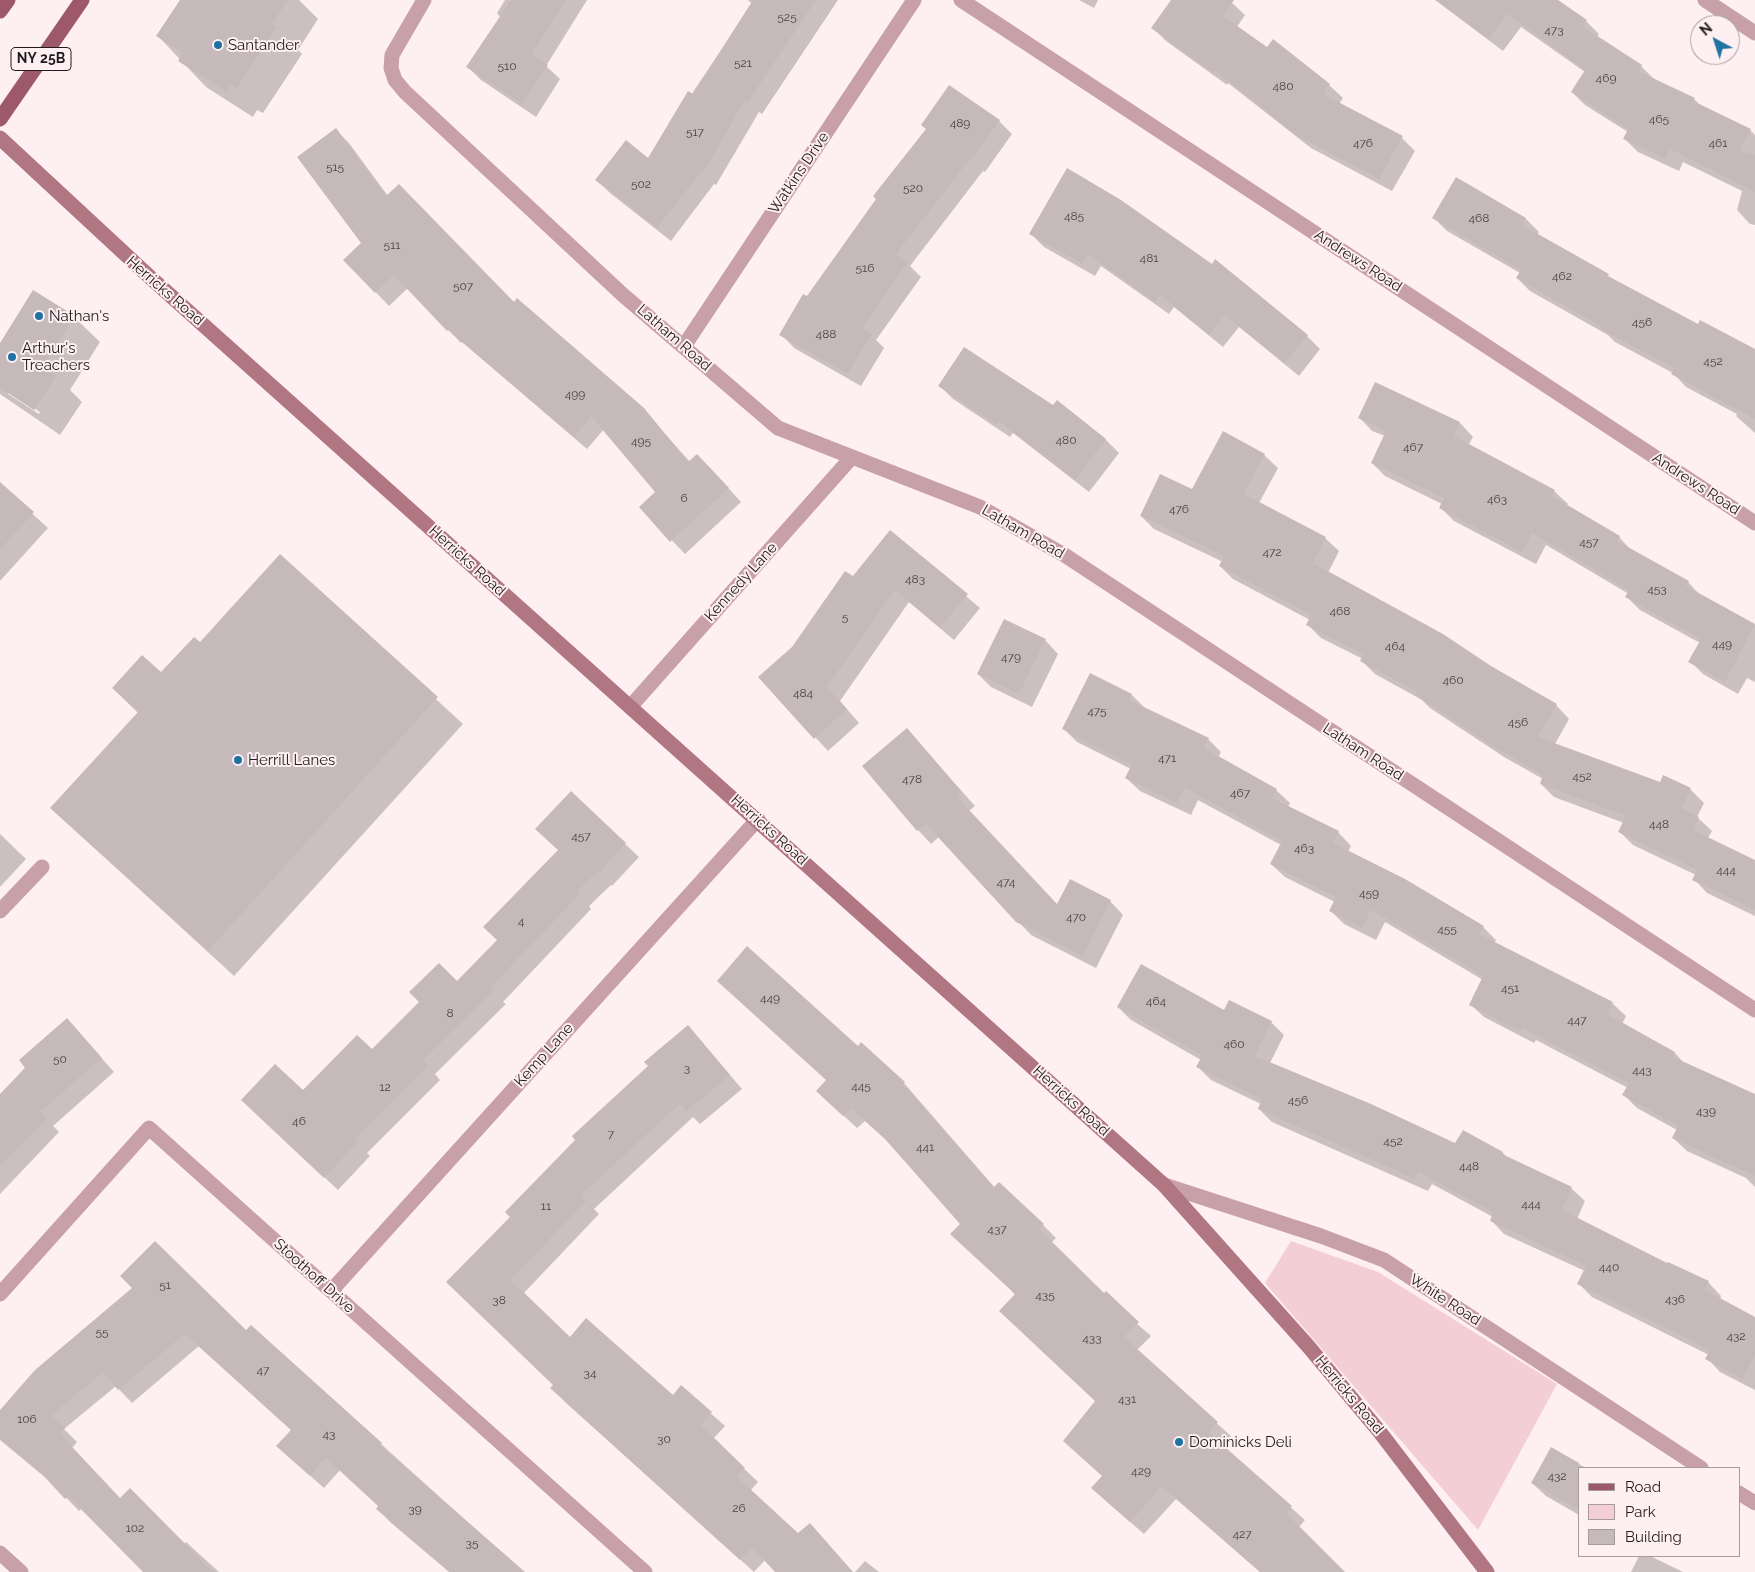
<!DOCTYPE html>
<style>
body{margin:0}
#map{position:relative;width:1755px;height:1572px;overflow:hidden;background:#fef0f2;font-family:Raleway,sans-serif}
canvas{display:block}
.legend{position:absolute;left:1578px;top:1467px;width:162px;height:90px;box-sizing:border-box;background:#fef0f2;border:1px solid #a59b9c;margin:0;padding:6px 9px;list-style:none;font-size:15px;color:#201b1c}
.legend li{display:flex;align-items:center;gap:10px;height:25px}
.legend b{width:25px;border:1px solid #a59b9c}
.north{position:absolute;left:1690px;top:15px;width:50px;height:50px;box-sizing:border-box;background:#fef0f2;border:1px solid #a59b9c;border-radius:50%;rotate:320deg;font-size:14px;font-weight:700;line-height:20px;text-align:center;color:#201b1c}
.north::after{content:'';display:block;margin:auto;width:18px;height:22px;background:#2072a3;clip-path:polygon(50% 0,100% 100%,50% 72%,0 100%)}
</style>
<div id="map">
<canvas width="1755" height="1572"></canvas>
<ul class="legend">
<li><b style="height:6px;background:#9d5969"></b>Road</li>
<li><b style="height:14px;background:#f4ced5"></b>Park</li>
<li><b style="height:14px;background:#c6b9bb"></b>Building</li>
</ul>
<div class="north">N</div>
</div>
<script>
const ctx = document.querySelector('canvas').getContext('2d');
ctx.lineJoin = 'round';
function fillPath(path, color) { ctx.fillStyle = color; ctx.fill(path, 'evenodd'); }
const toPath = rows => new Path2D(rows.map(r => 'M' + r).join(''));
function stroke(path, color, width, dash) { ctx.strokeStyle = color; ctx.lineWidth = width; ctx.lineCap = dash ? 'butt' : 'round'; ctx.setLineDash(dash || []); ctx.stroke(path); }
function drawText(font, color, halo, rows, align = 'center') {
  ctx.font = font + ' Raleway,sans-serif'; ctx.lineWidth = 4; ctx.setLineDash([]); ctx.textBaseline = 'middle'; ctx.strokeStyle = halo; ctx.fillStyle = color; for (const [text, x, y, turn = 0] of rows) {
    ctx.save(); ctx.translate(x, y); ctx.rotate((+turn || 0) * Math.PI / 180); ctx.textAlign = isNaN(turn) ? turn : align; if (halo) ctx.strokeText(text, 0, 0); ctx.fillText(text, 0, 0); ctx.restore();
  }
}
fillPath(toPath([
 [1291,1241,1378,1272,1557,1384,1478,1530,1265,1283]
]), '#f4ced5');
fillPath(toPath([
 [181,0,299,0,318,19,298,50,302,54,263,113,257,110,253,117,206,87,158,36],
 [505,0,587,0,546,66,560,79,536,117,481,80,468,67,501,18,497,13],
 [748,0,838,0,762,114,759,112,716,185,714,184,671,241,610,193,597,180,648,159,752,4],
 [1079,0,1098,0,1094,8],
 [1173,0,1229,0,1245,15,1237,27,1267,48,1273,41,1329,85,1343,98,1339,104,1402,138,1415,151,1392,191,1311,148,1228,83,1227,85,1166,41,1153,28],
 [1435,0,1556,0,1586,21,1599,34,1597,37,1641,66,1654,79,1694,99,1701,106,1750,130,1755,135,1755,225,1750,224,1737,210,1742,191,1683,162,1679,171,1638,152,1625,139,1628,132,1585,105,1572,92,1585,72,1521,27,1503,51],
 [999,121,1012,134,985,172,983,171,910,266,921,277,876,340,884,348,861,386,794,348,781,334,927,129],
 [336,130,349,143,388,196,514,304,643,409,690,462,710,468,741,502,685,554,640,507,657,492,604,429,587,449,462,342,461,343,408,288,389,306,345,260,363,243],
 [1456,179,1526,219,1539,232,1537,235,1613,280,1698,325,1755,351,1755,433,1736,416,1737,414,1686,387,1673,373,1615,342,1608,335,1530,291,1517,278,1520,273,1447,231,1433,217],
 [1121,201,1307,336,1320,349,1299,376,1239,327,1223,347,1174,307,1169,314,1101,266,1095,276,1044,247,1031,234],
 [74,317,100,342,70,390,82,402,60,435,0,394,0,345],
 [8,392,40,412,39,414,8,394],
 [1376,384,1460,423,1473,437,1468,446,1554,491,1568,504,1566,506,1619,537,1632,551,1688,582,1701,596,1755,625,1755,682,1747,678,1738,694,1703,674,1690,661,1700,643,1640,610,1627,597,1629,594,1546,545,1536,564,1454,521,1440,507,1442,504,1385,476,1372,463,1385,436,1372,431,1359,417],
 [939,385,1053,407,1057,402,1106,440,1119,453,1089,492,1013,433,1010,437,953,399],
 [1264,455,1278,468,1259,503,1325,538,1339,551,1328,573,1556,705,1569,719,1555,744,1661,783,1664,777,1690,789,1704,803,1697,817,1712,831,1708,838,1755,862,1755,916,1707,893,1694,879,1696,875,1633,845,1620,832,1624,823,1554,797,1541,784,1543,779,1504,757,1430,708,1422,700,1375,674,1362,661,1363,659,1321,638,1308,625,1310,620,1233,579,1220,566,1223,562,1154,529,1141,516],
 [0,484,48,528,0,581],
 [890,532,980,608,954,640,909,602,840,701,859,723,828,751,760,677,793,648],
 [280,556,463,724,234,976,51,808,138,713,113,688,162,674,200,644],
 [1045,640,1058,654,1032,707,991,687,978,674],
 [1132,695,1145,708,1208,739,1221,752,1218,758,1276,790,1290,803,1288,807,1338,832,1351,846,1348,852,1483,927,1496,940,1494,943,1612,1003,1626,1016,1622,1024,1675,1053,1686,1065,1755,1103,1755,1187,1746,1178,1687,1151,1673,1138,1677,1130,1637,1108,1624,1095,1628,1088,1536,1040,1534,1043,1484,1017,1470,1004,1483,980,1385,922,1376,940,1344,924,1331,911,1335,902,1285,877,1271,864,1281,845,1198,800,1191,815,1140,791,1126,778,1131,769,1077,742,1064,729],
 [907,730,975,806,969,811,1058,906,1110,901,1123,915,1096,968,1031,935,939,837,931,844,918,830,864,766],
 [571,793,639,857,612,886,611,885,589,906,591,909,503,1002,506,1004,435,1074,440,1080,367,1153,370,1156,338,1190,256,1113,303,1092,372,1051,457,983,499,940,559,851],
 [0,834,26,859,0,887],
 [1118,1007,1225,1012,1271,1022,1284,1035,1270,1063,1456,1145,1503,1153,1508,1158,1571,1188,1585,1201,1577,1219,1668,1265,1708,1282,1721,1296,1720,1300,1755,1319,1755,1390,1720,1372,1707,1358,1709,1355,1592,1297,1579,1284,1585,1271,1504,1234,1491,1220,1493,1217,1432,1184,1428,1191,1272,1122,1259,1109,1261,1104,1211,1080,1198,1067,1201,1060,1131,1020],
 [67,1020,114,1072,53,1126,59,1132,0,1194,0,1096],
 [688,1026,742,1089,700,1124,693,1117,594,1209,599,1214,523,1294,570,1339,673,1397,681,1387,725,1426,713,1439,758,1482,750,1491,798,1535,853,1572,776,1572,765,1560,754,1572,565,1402,555,1386,461,1295,512,1217],
 [858,1047,904,1083,995,1188,999,1184,1043,1225,1056,1238,1051,1243,1104,1295,1151,1336,1136,1351,1231,1436,1222,1446,1305,1520,1299,1527,1344,1572,1260,1572,1176,1499,1144,1534,1106,1501,1103,1476,1064,1441,1096,1401,961,1224,892,1145,865,1121,857,1128,831,1104],
 [134,1288,246,1332,381,1444,523,1572,449,1572,390,1522,377,1508,379,1506,340,1470,324,1488,291,1459,292,1431,199,1346,132,1403,116,1386,64,1429,77,1442,72,1448,121,1500,184,1544,186,1542,219,1572,145,1572,82,1508,79,1511,53,1484,0,1440,0,1412],
 [1552,1449,1586,1468,1579,1468,1579,1515,1546,1496,1532,1483],
 [1639,1556,1650,1556,1683,1572,1631,1572],
 [865,1561,879,1572,855,1572]
]), '#0003');
fillPath(toPath([
 [180,0,288,0,272,24,277,27,237,88,231,85,227,92,178,61,183,53,156,36],
 [511,0,566,0,532,54,548,65,522,104,466,67],
 [753,0,816,0,748,102,745,100,703,173,701,172,657,228,595,180,626,140,648,158,688,91,693,94],
 [1171,0,1234,0,1223,16,1267,47,1273,39,1330,84,1323,94,1403,136,1379,179,1296,135,1215,71,1213,73,1151,28],
 [1436,0,1558,0,1587,20,1582,26,1642,65,1638,71,1695,98,1693,101,1751,129,1740,151,1755,155,1755,192,1670,149,1665,159,1623,139,1628,129,1571,92,1585,70,1507,14,1489,39],
 [949,85,1000,120,971,160,970,159,896,254,908,262,862,328,872,334,848,374,779,335,803,294,807,296,876,199,873,196,926,129,921,125],
 [336,128,386,196,399,184,514,302,517,298,644,408,688,462,697,454,729,488,670,542,639,507,655,492,591,416,574,437,448,330,447,331,394,275,375,293,343,260,361,243,297,157],
 [1067,168,1121,200,1212,264,1215,259,1308,335,1285,363,1225,315,1209,335,1160,295,1155,302,1088,254,1082,264,1029,234],
 [1456,177,1526,218,1522,225,1609,274,1608,276,1698,324,1700,320,1755,349,1755,419,1671,374,1674,368,1600,329,1602,327,1516,278,1521,270,1432,218],
 [33,290,75,316,42,367,57,375,34,410,0,388,0,343],
 [964,347,1053,405,1057,400,1106,439,1075,480,999,421,997,425,938,386],
 [1375,382,1460,422,1454,436,1555,490,1552,496,1620,536,1617,541,1689,581,1686,586,1755,624,1725,682,1688,662,1701,639,1625,597,1629,590,1532,533,1522,552,1439,508,1444,498,1371,463,1386,431,1358,418],
 [1223,431,1265,454,1244,494,1326,537,1313,563,1443,634,1491,666,1557,704,1538,737,1660,782,1663,775,1691,788,1682,808,1699,817,1693,830,1755,860,1755,910,1692,880,1697,870,1618,832,1626,816,1540,784,1543,775,1489,744,1415,695,1417,692,1360,661,1364,654,1306,625,1311,615,1219,566,1224,556,1140,516,1160,474,1192,489],
 [0,482,34,512,0,550],
 [890,530,968,594,940,628,895,590,827,687,847,709,814,739,758,677,792,647,845,571,853,576],
 [280,554,438,697,208,951,50,808,138,712,112,688,142,655,161,672,194,637,200,642],
 [1004,619,1046,639,1019,694,977,674],
 [1090,673,1132,694,1129,700,1209,738,1204,748,1277,789,1272,798,1339,831,1333,843,1405,879,1484,926,1479,934,1613,1002,1607,1014,1675,1052,1673,1057,1755,1094,1755,1176,1672,1138,1678,1126,1622,1095,1629,1083,1522,1028,1521,1031,1469,1005,1483,976,1371,910,1362,928,1329,911,1336,897,1270,864,1282,841,1185,788,1177,803,1125,778,1132,764,1062,729],
 [907,728,962,792,957,797,1057,904,1070,879,1111,900,1083,956,1016,922,926,824,917,831,862,766],
 [571,791,626,843,598,874,597,872,577,892,579,895,491,987,494,990,423,1060,428,1066,355,1139,358,1142,324,1178,241,1100,275,1064,303,1090,357,1035,372,1049,419,1002,409,992,439,963,457,981,497,940,483,927,558,850,535,829],
 [747,946,858,1046,861,1042,905,1082,903,1084,994,1187,999,1182,1044,1224,1039,1229,1104,1293,1106,1291,1139,1322,1124,1337,1218,1422,1209,1433,1292,1506,1286,1513,1345,1572,1260,1572,1162,1486,1130,1522,1091,1488,1102,1476,1063,1441,1095,1401,999,1311,1015,1294,950,1234,960,1224,885,1139,851,1108,843,1116,816,1091,826,1080,717,981],
 [1141,964,1224,1010,1229,1000,1272,1021,1255,1056,1371,1104,1455,1143,1463,1130,1503,1152,1502,1154,1572,1187,1562,1210,1667,1263,1668,1262,1709,1281,1705,1290,1755,1317,1755,1355,1742,1379,1705,1359,1710,1350,1577,1284,1586,1266,1490,1221,1493,1212,1418,1172,1415,1179,1258,1109,1262,1099,1196,1067,1202,1056,1117,1007],
 [67,1018,102,1058,40,1112,47,1118,0,1167,0,1094,25,1068,19,1060],
 [688,1025,730,1075,686,1112,680,1104,581,1195,587,1200,511,1280,570,1337,586,1318,673,1395,681,1385,712,1412,701,1425,745,1468,737,1477,798,1533,810,1523,853,1572,775,1572,752,1547,740,1560,550,1388,553,1385,446,1282,510,1217,505,1212,575,1140,572,1136,648,1066,644,1062],
 [155,1241,246,1330,251,1325,382,1443,380,1445,525,1572,450,1572,376,1509,378,1506,326,1458,310,1476,276,1446,291,1430,185,1334,118,1390,103,1372,51,1416,65,1428,60,1434,120,1498,130,1488,213,1572,143,1572,68,1496,65,1499,42,1474,0,1439,0,1410,35,1370,132,1288,120,1276],
 [1551,1447,1579,1463,1579,1510,1531,1483]
]), '#c6b9bb');
stroke(toPath([
 [0,911,42,867]
]), '#c8a0a7', 15);
stroke(toPath([
 [424,0,392,55,391,68,395,80,405,92,623,295,778,428,980,507,1066,556,1755,1010],
 [961,0,1755,523],
 [1705,0,1755,33],
 [684,346,914,0],
 [630,707,852,457],
 [1164,1185,1321,1236,1384,1260,1701,1468],
 [331,1291,758,819],
 [0,1294,149,1128,645,1572],
 [1739,1493,1755,1503],
 [0,1553,21,1572]
]), '#c8a0a7', 15);
stroke(toPath([
 [0,138,152,279,1164,1185,1308,1346,1379,1431,1487,1572]
]), '#b07783', 15);
stroke(toPath([
 [0,11,8,0],
 [0,119,82,0]
]), '#9d5969', 15);
for (const [x, y, r, color] of [
 [218,45,5,"#2072a3"],
 [39,316,5,"#2072a3"],
 [12,357,5,"#2072a3"],
 [238,760,5,"#2072a3"],
 [1179,1442,5,"#2072a3"]
]) { const dot = new Path2D(); dot.arc(x, y, r, 0, 2 * Math.PI); ctx.fillStyle = color; ctx.fill(dot); stroke(dot, '#fef0f2', 2); }
drawText('12px', '#4a4244', null, [
 ["525",787,17],
 ["473",1554,30],
 ["521",743,63],
 ["510",507,66],
 ["469",1606,78],
 ["480",1283,86],
 ["465",1659,119],
 ["489",960,123],
 ["517",695,132],
 ["476",1363,143],
 ["461",1718,143],
 ["515",335,167],
 ["502",641,184],
 ["520",913,188],
 ["485",1074,216],
 ["468",1479,218],
 ["511",392,245],
 ["481",1149,258],
 ["516",865,268],
 ["462",1562,276],
 ["507",463,286],
 ["456",1642,322],
 ["488",826,334],
 ["452",1713,361],
 ["499",575,394],
 ["480",1066,440],
 ["495",641,441],
 ["467",1413,447],
 ["6",684,498],
 ["463",1497,499],
 ["476",1179,509],
 ["457",1589,542],
 ["472",1272,552],
 ["483",915,579],
 ["453",1657,589],
 ["468",1340,611],
 ["5",845,617],
 ["449",1722,644],
 ["464",1395,646],
 ["479",1011,657],
 ["460",1453,680],
 ["484",803,693],
 ["475",1097,711],
 ["456",1518,722],
 ["471",1167,758],
 ["452",1582,776],
 ["478",912,779],
 ["467",1240,793],
 ["448",1659,824],
 ["457",581,836],
 ["463",1304,848],
 ["444",1726,870],
 ["474",1006,882],
 ["459",1369,893],
 ["470",1076,917],
 ["4",521,921],
 ["455",1447,929],
 ["451",1510,988],
 ["449",770,998],
 ["464",1156,1001],
 ["8",450,1013],
 ["447",1577,1020],
 ["460",1234,1044],
 ["50",60,1059],
 ["3",687,1068],
 ["443",1642,1070],
 ["445",861,1086],
 ["12",385,1087],
 ["456",1298,1100],
 ["439",1706,1111],
 ["46",299,1121],
 ["7",611,1134],
 ["452",1393,1141],
 ["441",925,1147],
 ["448",1469,1166],
 ["444",1531,1204],
 ["11",546,1206],
 ["437",997,1229],
 ["440",1609,1267],
 ["51",165,1285],
 ["435",1045,1295],
 ["436",1675,1299],
 ["38",499,1300],
 ["55",102,1332],
 ["432",1736,1336],
 ["433",1092,1338],
 ["47",263,1370],
 ["34",590,1373],
 ["431",1127,1399],
 ["106",27,1419],
 ["43",329,1434],
 ["30",664,1439],
 ["429",1141,1471],
 ["432",1557,1476],
 ["26",739,1508],
 ["39",415,1509],
 ["102",135,1528],
 ["427",1242,1534],
 ["35",472,1543]
]);
for (const [x, y, w] of [
 [41,59,60]
]) { const box = new Path2D(); box.roundRect(x - w / 2, y - 11.5, w, 23, 4); ctx.fillStyle = '#fef0f2'; ctx.fill(box); stroke(box, '#201b1c', 1); }
drawText('bold 14px', '#201b1c', null, [
 ["NY 25B",41,59]
]);
drawText('15px', '#201b1c', '#fef0f2', [
 ["Santander",228,45],
 ["Nathan's",49,316],
 ["Arthur's",22,348],
 ["Treachers",22,365],
 ["Herrill Lanes",248,760],
 ["Dominicks Deli",1189,1442]
], 'left');
drawText('15px', '#201b1c', '#fef0f2', [
 ["Watkins Drive",799,173,-56],
 ["Andrews Road",1358,261,33],
 ["Herricks Road",165,291,41],
 ["Latham Road",674,338,41],
 ["Andrews Road",1696,484,33],
 ["Latham Road",1023,532,30],
 ["Herricks Road",467,561,42],
 ["Kennedy Lane",741,582,-48],
 ["Latham Road",1363,752,33],
 ["Herricks Road",769,830,42],
 ["Kemp Lane",544,1055,-48],
 ["Herricks Road",1071,1101,42],
 ["Stoothoff Drive",314,1276,42],
 ["White Road",1445,1300,33],
 ["Herricks Road",1349,1395,50]
]);
</script>
